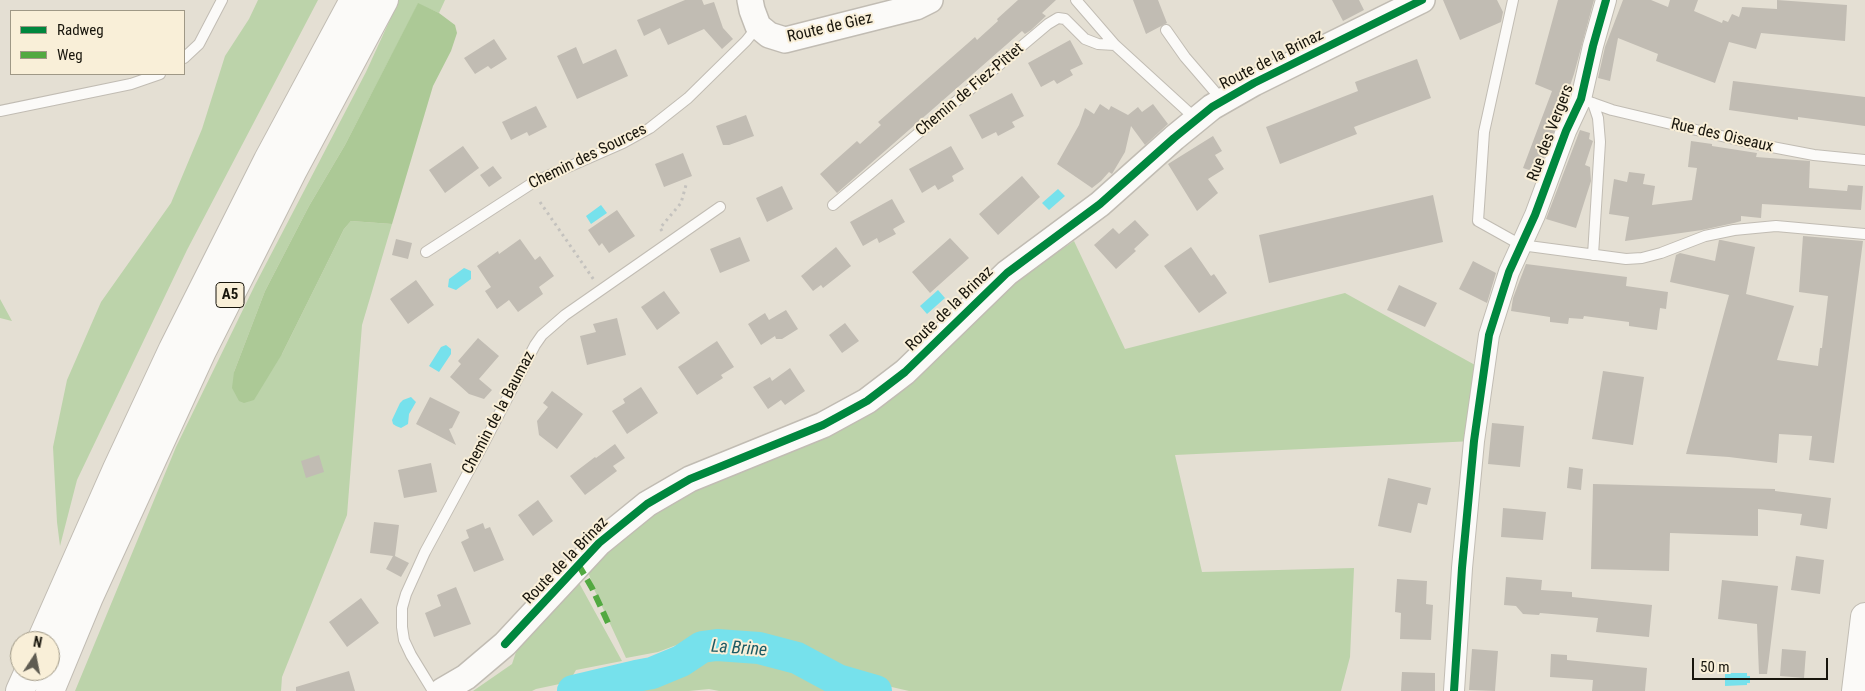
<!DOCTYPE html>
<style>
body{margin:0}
#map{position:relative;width:1865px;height:691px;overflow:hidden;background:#e4dfd3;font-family:"Roboto Condensed",sans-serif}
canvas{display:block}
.legend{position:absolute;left:10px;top:10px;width:175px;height:65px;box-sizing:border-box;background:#f9efd8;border:1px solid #9f9886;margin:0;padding:6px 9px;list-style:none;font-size:15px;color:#18150c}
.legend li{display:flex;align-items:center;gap:10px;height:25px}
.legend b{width:25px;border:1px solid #9f9886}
.north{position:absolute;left:10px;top:631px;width:50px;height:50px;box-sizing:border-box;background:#f9efd8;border:1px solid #9f9886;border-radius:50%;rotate:11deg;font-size:14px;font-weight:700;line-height:20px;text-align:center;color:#18150c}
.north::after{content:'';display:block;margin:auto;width:18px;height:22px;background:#5f5c52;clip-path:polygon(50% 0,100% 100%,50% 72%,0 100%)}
.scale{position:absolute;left:1692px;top:658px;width:136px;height:22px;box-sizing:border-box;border:2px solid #18150c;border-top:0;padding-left:6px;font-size:15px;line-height:18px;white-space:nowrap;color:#18150c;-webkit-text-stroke:4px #f9efd8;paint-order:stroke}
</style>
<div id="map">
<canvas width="1865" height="691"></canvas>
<ul class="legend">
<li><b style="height:6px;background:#00873e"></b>Radweg</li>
<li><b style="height:6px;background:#52a941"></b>Weg</li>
</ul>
<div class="north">N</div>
<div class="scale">50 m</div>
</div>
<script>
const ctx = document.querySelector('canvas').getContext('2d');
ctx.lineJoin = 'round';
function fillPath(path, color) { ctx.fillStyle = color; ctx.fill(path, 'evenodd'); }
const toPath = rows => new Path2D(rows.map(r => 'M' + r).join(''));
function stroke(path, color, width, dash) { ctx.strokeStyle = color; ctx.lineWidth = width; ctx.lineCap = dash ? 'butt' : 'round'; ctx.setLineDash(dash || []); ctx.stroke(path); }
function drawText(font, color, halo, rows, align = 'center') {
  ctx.font = font + ' "Roboto Condensed",sans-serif'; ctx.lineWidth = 4; ctx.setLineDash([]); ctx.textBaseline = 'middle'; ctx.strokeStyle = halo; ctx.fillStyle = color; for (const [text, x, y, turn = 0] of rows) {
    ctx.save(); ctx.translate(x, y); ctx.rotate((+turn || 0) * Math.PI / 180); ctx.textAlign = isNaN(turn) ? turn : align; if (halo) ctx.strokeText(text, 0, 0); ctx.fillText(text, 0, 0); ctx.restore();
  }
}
fillPath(toPath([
 [258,0,318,0,187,250,77,480,60,546,57,522,53,447,67,380,101,302,171,203,202,129,225,56,249,19],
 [399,0,445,0,439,13,418,4,345,145,309,206,265,291,234,372,282,354,344,229,351,221,392,224,362,325,347,515,282,677,281,691,75,691,176,447,255,285,366,72],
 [1074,241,1125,349,1345,293,1484,370,1474,441,1175,455,1202,572,1354,568,1350,657,1341,691,909,691,831,673,808,656,792,649,716,635,687,641,658,652,626,658,593,587,588,571,607,552,645,519,685,495,717,479,839,430,877,409,921,375,977,316,1019,278],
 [0,299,12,321,0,318],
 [578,581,622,661,576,670,569,682,536,689,532,691,473,691,512,664,517,649],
 [716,649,768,653,799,663,835,688,844,691,719,691,709,689,689,691,602,691,657,680,690,660]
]), '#bcd3aa');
fillPath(toPath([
 [418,3,439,13,455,25,457,33,451,51,433,86,392,224,351,221,344,229,282,354,254,400,244,403,239,401,232,388,234,372,265,291,309,206,345,145]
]), '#acc996');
fillPath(toPath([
 [1058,189,1065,196,1049,210,1042,203],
 [601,205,607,213,591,224,586,216],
 [464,268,471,271,471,279,456,290,448,287,449,279],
 [938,290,945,298,927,314,920,306],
 [446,345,451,349,451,354,439,372,429,366,441,347],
 [411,397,416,402,409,414,408,424,401,428,396,426,393,424,392,420,400,403,403,400],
 [1725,673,1747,673,1747,676,1750,676,1750,683,1747,683,1747,685,1725,686]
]), '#76e1ec');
stroke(toPath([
 [573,691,636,676,652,673,681,661,702,647,717,645,759,648,797,658,838,680,876,691]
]), '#76e1ec', 32);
fillPath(toPath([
 [685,0,702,0,704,5,714,2,723,28,733,39,722,49,704,29,668,45,660,28,644,36,637,20],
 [1018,0,1056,0,1042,13,1046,16,1031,30,1025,34,1022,31,1014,38,837,193,820,174,857,141,860,144,881,125,878,122,975,37,977,40,998,21,997,19],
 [1133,0,1158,0,1167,23,1146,34],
 [1332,0,1359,0,1364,10,1343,21],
 [1443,0,1497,0,1503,12,1501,22,1460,40],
 [1558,0,1594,0,1574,74,1562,109,1563,109,1538,173,1523,168,1552,91,1535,84],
 [1623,0,1651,0,1668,7,1670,0,1698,0,1694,11,1722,23,1723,20,1728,22,1732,14,1739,17,1742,7,1777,9,1777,0,1847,5,1845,41,1761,33,1756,49,1729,42,1715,83,1656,61,1658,54,1618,38,1610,81,1598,78,1605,47],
 [494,39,507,59,491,69,488,66,475,74,464,58],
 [1070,40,1083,64,1070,70,1073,75,1057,84,1054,80,1041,87,1028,63],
 [576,47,583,64,616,49,628,76,577,99,557,56],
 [1417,59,1431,98,1354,127,1357,134,1280,164,1266,127,1358,91,1355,82],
 [1733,81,1865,97,1865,126,1798,117,1798,120,1729,110],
 [1012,93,1024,116,1012,122,1015,127,998,136,996,132,982,139,969,115],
 [1100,104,1109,110,1111,106,1128,115,1138,107,1142,112,1153,104,1168,124,1145,145,1131,126,1125,152,1112,174,1109,172,1101,181,1092,188,1057,164,1079,125,1085,108,1094,114],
 [536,106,547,127,529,136,527,132,511,140,502,122],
 [746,115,754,136,729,145,723,145,716,126],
 [1580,130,1590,133,1589,139,1593,141,1585,165,1590,167,1591,181,1576,228,1546,219],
 [1213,136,1222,151,1215,155,1224,169,1208,179,1218,193,1197,211,1168,164],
 [1691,141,1712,144,1712,146,1757,153,1756,157,1810,161,1809,188,1847,191,1848,185,1863,186,1861,210,1762,204,1761,218,1741,216,1741,221,1734,223,1702,230,1625,241,1629,217,1609,214,1614,179,1627,182,1629,172,1645,174,1643,184,1655,186,1652,205,1692,200,1697,168,1688,167],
 [463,146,479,168,445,193,429,170],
 [951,146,964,169,952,176,954,181,938,190,935,185,922,193,909,169],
 [683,153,692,176,664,187,655,164],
 [493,166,502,178,489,187,480,175],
 [1022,176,1040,197,998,235,979,214],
 [782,186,793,209,767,222,756,198],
 [1433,195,1443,242,1269,283,1259,235],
 [892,199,905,222,893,229,896,234,879,243,877,238,863,246,850,222],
 [617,210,635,236,609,253,602,243,599,246,588,230],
 [1135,220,1149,235,1134,249,1136,251,1116,269,1094,245,1113,228,1119,234],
 [1803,236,1863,241,1834,463,1809,460,1812,436,1779,434,1777,463,1729,457,1686,454,1729,295,1670,282,1676,255,1680,253,1715,261,1719,240,1721,240,1755,247,1746,294,1794,306,1777,360,1818,366,1820,348,1822,348,1828,296,1799,292],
 [740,237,750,261,720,273,710,249],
 [950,238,969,258,930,293,912,272],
 [396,239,412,243,408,259,392,255],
 [520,239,535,260,540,256,554,276,539,287,543,294,518,312,509,300,497,309,485,291,491,287,477,266,498,251,499,254],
 [836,247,851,266,823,288,821,285,813,291,801,276],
 [1191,247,1211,276,1214,274,1227,293,1199,313,1164,266],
 [1473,261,1496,273,1487,303,1459,289],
 [1526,264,1627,277,1626,286,1668,292,1666,309,1660,308,1657,330,1629,326,1629,322,1584,316,1583,319,1569,318,1568,324,1550,322,1550,317,1511,311,1513,298],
 [416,280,434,305,408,324,390,299],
 [1399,285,1437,303,1425,327,1387,310],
 [664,291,680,313,657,330,641,307],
 [786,310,798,329,782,339,776,339,775,336,761,345,748,324,765,313,769,320],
 [617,318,626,355,587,365,580,336,596,332,593,324],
 [845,323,859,341,842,353,829,335],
 [478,338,499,356,479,379,492,390,484,399,469,394,450,377,461,364,458,361],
 [717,341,734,367,721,375,723,378,697,395,678,367],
 [790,368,805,391,785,405,781,400,768,409,753,387,770,377,772,381],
 [1603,371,1644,377,1633,445,1592,439],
 [641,387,658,413,627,434,612,411,625,403,623,399],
 [552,391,583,414,557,449,539,435,537,421,548,407,543,403],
 [430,397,460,412,452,428,449,429,456,445,416,424],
 [1492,423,1524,426,1520,467,1488,464],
 [615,444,625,458,613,466,617,471,585,495,570,476,595,457,596,458],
 [319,455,324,472,306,478,301,461],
 [431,463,437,492,404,498,398,470],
 [1569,467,1583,469,1581,490,1567,488],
 [1388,478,1431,488,1427,505,1418,503,1411,533,1378,526],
 [1593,484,1775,489,1775,491,1831,498,1827,529,1800,525,1802,514,1758,509,1758,536,1670,533,1669,571,1591,569],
 [538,500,553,521,533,536,518,515],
 [1503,508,1546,512,1543,540,1501,537],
 [374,522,399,525,395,556,409,563,401,577,386,569,393,556,370,553],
 [483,523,485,529,490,527,504,560,474,572,461,542,469,538,466,530],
 [1796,556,1824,560,1820,594,1791,590],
 [1506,577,1542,580,1541,590,1572,592,1572,597,1652,605,1649,637,1596,632,1598,618,1540,613,1539,615,1523,614,1516,606,1504,605],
 [1397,579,1427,581,1426,604,1433,605,1431,640,1400,639,1401,613,1395,612],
 [1722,580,1778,586,1767,674,1759,674,1757,624,1718,619],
 [456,587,471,624,434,637,425,613,441,606,437,595],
 [361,598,379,623,347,647,329,622],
 [1472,649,1498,651,1495,691,1469,690],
 [1782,649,1806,651,1804,678,1780,676],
 [1551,654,1567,655,1567,660,1647,668,1645,691,1592,691,1593,680,1550,677],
 [349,671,355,691,296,691,296,687],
 [1402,672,1435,673,1435,691,1401,691]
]), '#c1bcb3');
const service = toPath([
 [1076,0,1115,45,1196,119],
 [1513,0,1484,132,1478,221,1521,245,1626,259,1642,258,1661,253,1705,236,1734,230,1776,226,1865,234],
 [1166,30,1185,57,1222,100],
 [184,58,199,44,222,0],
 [1581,99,1612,110,1751,143,1814,155,1865,160],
 [0,111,131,84,160,74],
 [833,205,1048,24,1058,18,1065,19,1085,39,1098,44,1115,45],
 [426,252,534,182,623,143,650,128,688,98,746,41,758,26],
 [1593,255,1600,142,1598,118,1593,103],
 [433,691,411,655,404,640,402,627,402,608,406,594,425,552,483,445,535,345,542,335,565,315,720,207]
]);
const minor = toPath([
 [1454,691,1462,568,1474,441,1489,335,1509,272,1535,215,1566,131,1581,99,1593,46,1606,0]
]);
const tertiary = toPath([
 [750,0,752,10,758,26,769,35,785,40,916,7,930,0],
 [442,691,466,677,505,644,599,543,647,504,690,479,823,425,867,401,905,372,1007,273,1100,204,1174,138,1212,107,1254,83,1422,0]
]);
const primary = toPath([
 [1856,691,1865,617]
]);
const motorway = toPath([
 [41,641,117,469,173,349,268,160,354,0],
 [20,691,29,671],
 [50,691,89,597,202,351,292,172,384,0]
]);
stroke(service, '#c1bcb3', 12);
stroke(minor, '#c1bcb3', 22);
stroke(tertiary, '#c1bcb3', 28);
stroke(primary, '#c1bcb3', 30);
stroke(motorway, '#c1bcb3', 30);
stroke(toPath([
 [540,202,594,280],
 [662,231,660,228,681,203,686,185]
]), '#c4c2be', 3, [2.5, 4]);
stroke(service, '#fbfaf8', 10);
stroke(minor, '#fbfaf8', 20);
stroke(tertiary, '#fbfaf8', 25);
stroke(primary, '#fbfaf8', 28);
stroke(motorway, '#fbfaf8', 28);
stroke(toPath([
 [578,564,592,588,609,625]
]), '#52a941', 6, [12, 6]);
stroke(toPath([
 [505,644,599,543,647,504,690,479,823,425,867,401,905,372,1007,273,1100,204,1174,138,1212,107,1254,83,1422,0],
 [1454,691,1462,568,1474,441,1489,335,1509,272,1535,215,1566,131,1581,99,1593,46,1606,0]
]), '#00873e', 8);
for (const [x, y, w] of [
 [230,295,28]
]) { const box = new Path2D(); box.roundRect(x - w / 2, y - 12.5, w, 25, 4); ctx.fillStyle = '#f9efd8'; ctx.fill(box); stroke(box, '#18150c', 1); }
drawText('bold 15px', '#18150c', null, [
 ["A5",230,295]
]);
drawText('16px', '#18150c', '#f9efd8', [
 ["Route de Giez",830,28,-13],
 ["Route de la Brinaz",1272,60,-27],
 ["Chemin de Fiez-Pittet",970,90,-40],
 ["Rue des Vergers",1551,133,-69],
 ["Rue des Oiseaux",1722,136,13],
 ["Chemin des Sources",588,157,-26],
 ["Route de la Brinaz",950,309,-44],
 ["Chemin de la Baumaz",499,413,-62],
 ["Route de la Brinaz",566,561,-46]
]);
drawText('italic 18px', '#1d5b64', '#f9efd8', [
 ["La Brine",739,649,4]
]);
</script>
